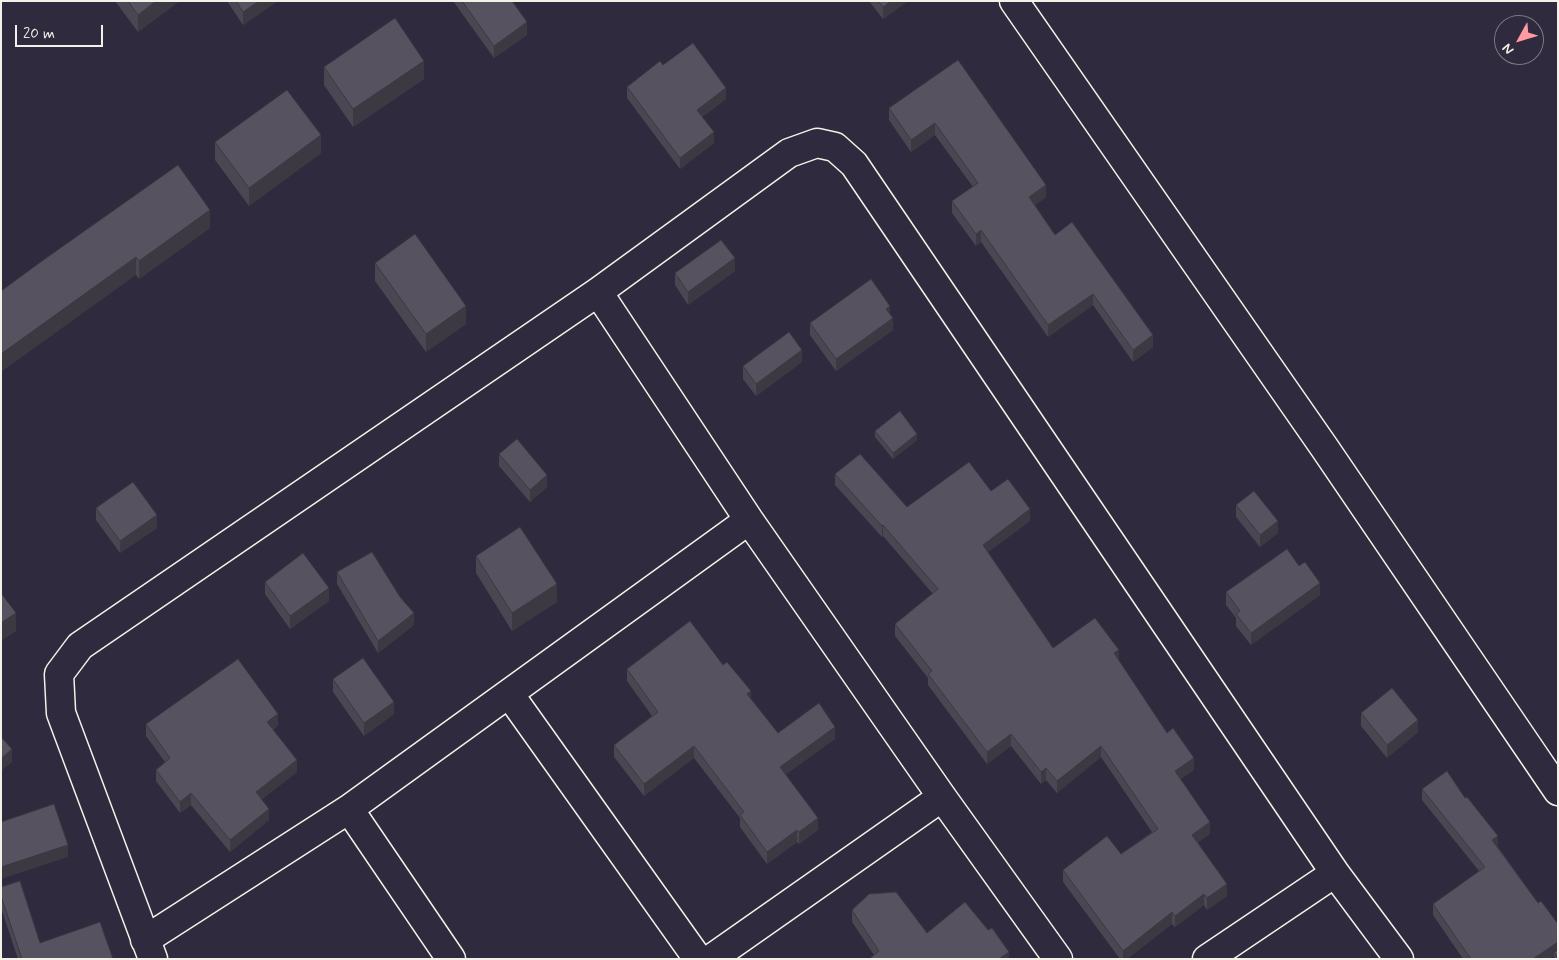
<!DOCTYPE html>
<style>
body{margin:0}
#map{position:relative;width:1559px;height:960px;overflow:hidden;background:#2f2a3d;font-family:Mynerve,sans-serif}
canvas{display:block}
.frame{position:absolute;inset:0;border:2px solid #f4f1e8;pointer-events:none}
.north{position:absolute;left:1494px;top:15px;width:50px;height:50px;box-sizing:border-box;background:#2f2a3d;border:1px solid #7e7a81;border-radius:50%;rotate:231deg;font-size:14px;font-weight:700;line-height:20px;text-align:center;color:#f4f1e8}
.north::after{content:'';display:block;margin:auto;width:18px;height:22px;background:#ff9aa2;clip-path:polygon(50% 0,100% 100%,50% 72%,0 100%)}
.scale{position:absolute;left:15px;top:25px;width:88px;height:22px;box-sizing:border-box;border:2px solid #f4f1e8;border-top:0;padding-left:6px;font-size:15px;line-height:18px;white-space:nowrap;color:#f4f1e8;-webkit-text-stroke:4px #2f2a3d;paint-order:stroke}
</style>
<div id="map">
<canvas width="1559" height="960"></canvas>
<div class="frame"></div>
<div class="north">N</div>
<div class="scale">20 m</div>
</div>
<script>
const ctx = document.querySelector('canvas').getContext('2d');
ctx.lineJoin = 'round';
const toPath = rows => new Path2D(rows.map(r => 'M' + r).join(''));
function stroke(path, color, width, dash) { ctx.strokeStyle = color; ctx.lineWidth = width; ctx.lineCap = dash ? 'butt' : 'round'; ctx.setLineDash(dash || []); ctx.stroke(path); }
function fillPath(path, color) { ctx.fillStyle = color; ctx.fill(path, 'evenodd'); }
const street = toPath([
 [1014,1,1324,447,1558,791],
 [598,292,749,520,942,797,1058,959],
 [510,695,698,959],
 [349,809,451,959],
 [145,940,349,809,749,520],
 [153,959,61,713,59,674,80,646,598,292,789,153,817,143,835,147,854,164,1335,873,1399,959],
 [711,959,942,797],
 [1207,959,1335,873]
]);
stroke(street, '#f4f1e8', 31);
stroke(street, '#2f2a3d', 28);
fillPath(toPath([
 [115,1,178,1,178,2,138,32],
 [227,1,278,1,243,25],
 [453,1,512,1,527,35,494,58],
 [869,1,908,1,883,19],
 [958,60,1046,197,1035,205,1055,235,1153,347,1133,362,1093,305,1048,337,981,242,976,246,952,213,952,201,973,187,935,135,911,152,889,120,889,108],
 [663,65,726,99,702,117,714,143,680,169,627,98,627,87],
 [324,67,424,79,353,127,324,85],
 [215,142,321,153,249,206,215,160],
 [210,228,139,279,136,275,1,291],
 [375,263,466,324,426,352,375,281],
 [735,271,688,305,675,285,675,273],
 [890,314,893,330,836,371,810,335,810,323],
 [802,362,756,396,743,379,743,366],
 [875,431,917,440,893,459,875,437],
 [499,454,547,487,530,502,499,466],
 [835,474,907,507,991,491,1030,521,988,552,1053,648,1119,661,1167,733,1194,770,1180,779,1210,834,1198,842,1227,896,1207,910,1204,905,1175,927,1172,924,1127,959,1120,959,1063,882,1063,870,1121,854,1152,832,1101,757,1057,793,1046,780,1041,784,1011,746,987,764,928,685,928,678,895,636,895,624,933,594,883,536,882,537,835,485],
 [1236,505,1278,533,1260,547,1236,517],
 [96,508,157,528,120,553,96,520],
 [476,556,557,602,512,631,476,573],
 [337,572,400,597,414,625,378,653,337,584],
 [265,582,329,601,290,629,265,594],
 [1226,592,1320,595,1251,645,1236,626,1236,618,1226,605],
 [723,665,778,733,835,739,786,774,818,830,799,844,797,842,767,864,740,827,740,818,694,758,644,796,614,757,614,745,652,716,627,681,627,669],
 [333,679,394,714,364,736,333,692],
 [1361,713,1418,732,1387,758,1361,726],
 [146,724,278,725,273,730,297,772,262,799,269,820,230,852,191,805,180,813,156,781,156,770,165,762,146,736],
 [1422,789,1498,847,1538,903,1558,959,1554,959,1554,956,1550,959,1463,959,1433,915,1433,904,1479,871,1422,800],
 [1,887,40,943,113,959,18,959,1,908],
 [852,910,927,933,1009,959,874,955,852,922]
]), '#4a4752');
fillPath(toPath([
 [156,1,178,1,178,2,138,32,138,15],
 [259,1,278,1,243,25,243,12],
 [891,1,908,1,883,19,883,7],
 [527,22,527,35,494,58,494,46],
 [424,61,424,79,353,127,353,109],
 [726,88,726,99,697,121,697,110],
 [935,123,935,135,911,152,911,140],
 [714,132,714,143,680,169,680,158],
 [321,135,321,153,249,206,249,188],
 [1046,185,1046,197,1029,209,1029,197],
 [210,210,210,228,139,279,139,261],
 [981,230,981,242,976,246,976,234],
 [136,257,136,275,1,372,1,354],
 [735,258,735,271,688,305,688,292],
 [1093,294,1093,305,1048,337,1048,325],
 [466,306,466,324,426,352,426,334],
 [890,306,890,318,886,309],
 [893,318,893,330,836,371,836,359],
 [1153,335,1153,347,1133,362,1133,350],
 [802,350,802,362,756,396,756,384],
 [917,434,917,440,893,459,893,453],
 [547,475,547,487,530,502,530,490],
 [1030,509,1030,521,983,556,983,545],
 [157,515,157,528,120,553,120,541],
 [1278,521,1278,533,1260,547,1260,535],
 [883,525,883,536,882,537,882,526],
 [1320,583,1320,595,1251,645,1251,633],
 [557,584,557,602,512,631,512,613],
 [329,588,329,601,290,629,290,616],
 [16,613,16,631,1,641,1,623],
 [414,613,414,625,378,653,378,641],
 [1119,650,1119,661,1114,653],
 [751,691,751,703,747,694],
 [394,702,394,714,364,736,364,723],
 [278,714,278,725,267,734,267,722],
 [1418,720,1418,732,1387,758,1387,745],
 [835,727,835,739,780,778,780,767],
 [1011,734,1011,746,987,764,987,752],
 [694,746,694,758,644,796,644,784],
 [1101,746,1101,757,1057,793,1057,781],
 [12,749,12,762,1,771,1,759],
 [1194,758,1194,770,1175,783,1175,771],
 [297,760,297,772,256,803,256,792],
 [1046,768,1046,780,1041,784,1041,772],
 [191,793,191,805,180,813,180,802],
 [269,809,269,820,230,852,230,840],
 [818,818,818,830,799,844,799,832],
 [1210,822,1210,834,1192,846,1192,835],
 [797,830,797,842,767,864,767,852],
 [1498,836,1498,847,1492,840],
 [68,845,68,857,1,879,1,867],
 [1227,884,1227,896,1207,910,1207,898],
 [1204,894,1204,905,1175,927,1175,916],
 [1172,912,1172,924,1127,959,1123,959,1123,951],
 [1558,942,1558,954,1554,952,1554,956,1550,959,1533,959],
 [1009,952,1009,959,999,959]
]), '#3c3942');
const building = toPath([
 [128,1,156,1,138,15,128,1],
 [236,1,259,1,243,12,236,1],
 [462,1,512,1,527,22,494,46,462,1],
 [878,1,891,1,883,7,878,1],
 [395,18,424,61,353,109,324,67,395,18],
 [693,43,726,88,697,110,714,132,680,158,627,87,660,61,663,65,693,43],
 [958,60,1046,185,1029,197,1055,235,1072,222,1153,335,1133,350,1093,294,1048,325,981,230,976,234,952,201,978,183,935,123,911,140,889,108,958,60],
 [287,90,321,135,249,188,215,142,287,90],
 [178,165,210,210,139,261,136,257,1,354,1,291,42,261,178,165],
 [415,234,466,306,426,334,375,263,415,234],
 [721,240,735,258,688,292,675,273,721,240],
 [871,279,890,306,886,309,893,318,836,359,810,323,871,279],
 [789,332,802,350,756,384,743,366,789,332],
 [900,411,917,434,893,453,875,431,900,411],
 [517,439,547,475,530,490,499,454,517,439],
 [860,454,907,507,969,462,991,491,1008,479,1030,509,983,545,1053,648,1095,618,1119,650,1114,653,1167,733,1173,728,1194,758,1175,771,1210,822,1192,835,1227,884,1207,898,1204,894,1175,916,1172,912,1123,951,1063,870,1107,836,1121,854,1158,829,1101,746,1057,781,1046,768,1041,772,1011,734,987,752,928,674,932,671,895,624,938,589,883,525,882,526,835,474,860,454],
 [133,482,157,515,120,541,96,508,133,482],
 [1254,491,1278,521,1260,535,1236,505,1254,491],
 [520,527,557,584,512,613,476,556,520,527],
 [1287,549,1299,566,1305,562,1320,583,1251,633,1236,614,1240,611,1226,592,1287,549],
 [372,552,400,597,414,613,378,641,337,572,372,552],
 [303,553,329,588,290,616,265,582,303,553],
 [1,593,16,613,1,623,1,593],
 [690,621,723,665,727,662,751,691,747,694,778,733,819,703,835,727,780,767,818,818,799,832,797,830,767,852,740,815,744,812,694,746,644,784,614,745,658,712,627,669,690,621],
 [363,658,394,702,364,723,333,679,363,658],
 [238,659,278,714,267,722,297,760,256,792,269,809,230,840,191,793,180,802,156,770,170,758,146,724,238,659],
 [1392,688,1418,720,1387,745,1361,713,1392,688],
 [1,737,12,749,1,759,1,737],
 [1447,771,1465,798,1467,797,1498,836,1492,840,1538,903,1541,901,1558,924,1558,942,1533,959,1471,959,1433,904,1485,867,1422,789,1447,771],
 [54,804,68,845,1,867,1,822,54,804],
 [20,881,40,943,100,922,113,959,22,959,1,896,1,887,20,881],
 [896,892,927,933,965,902,988,930,992,928,1009,952,999,959,869,959,879,951,852,910,869,894,896,892],
 [1558,950,1558,958,1554,952,1558,950]
]);
fillPath(building, '#56525f');
stroke(building, '#3c3942', 1);
</script>
